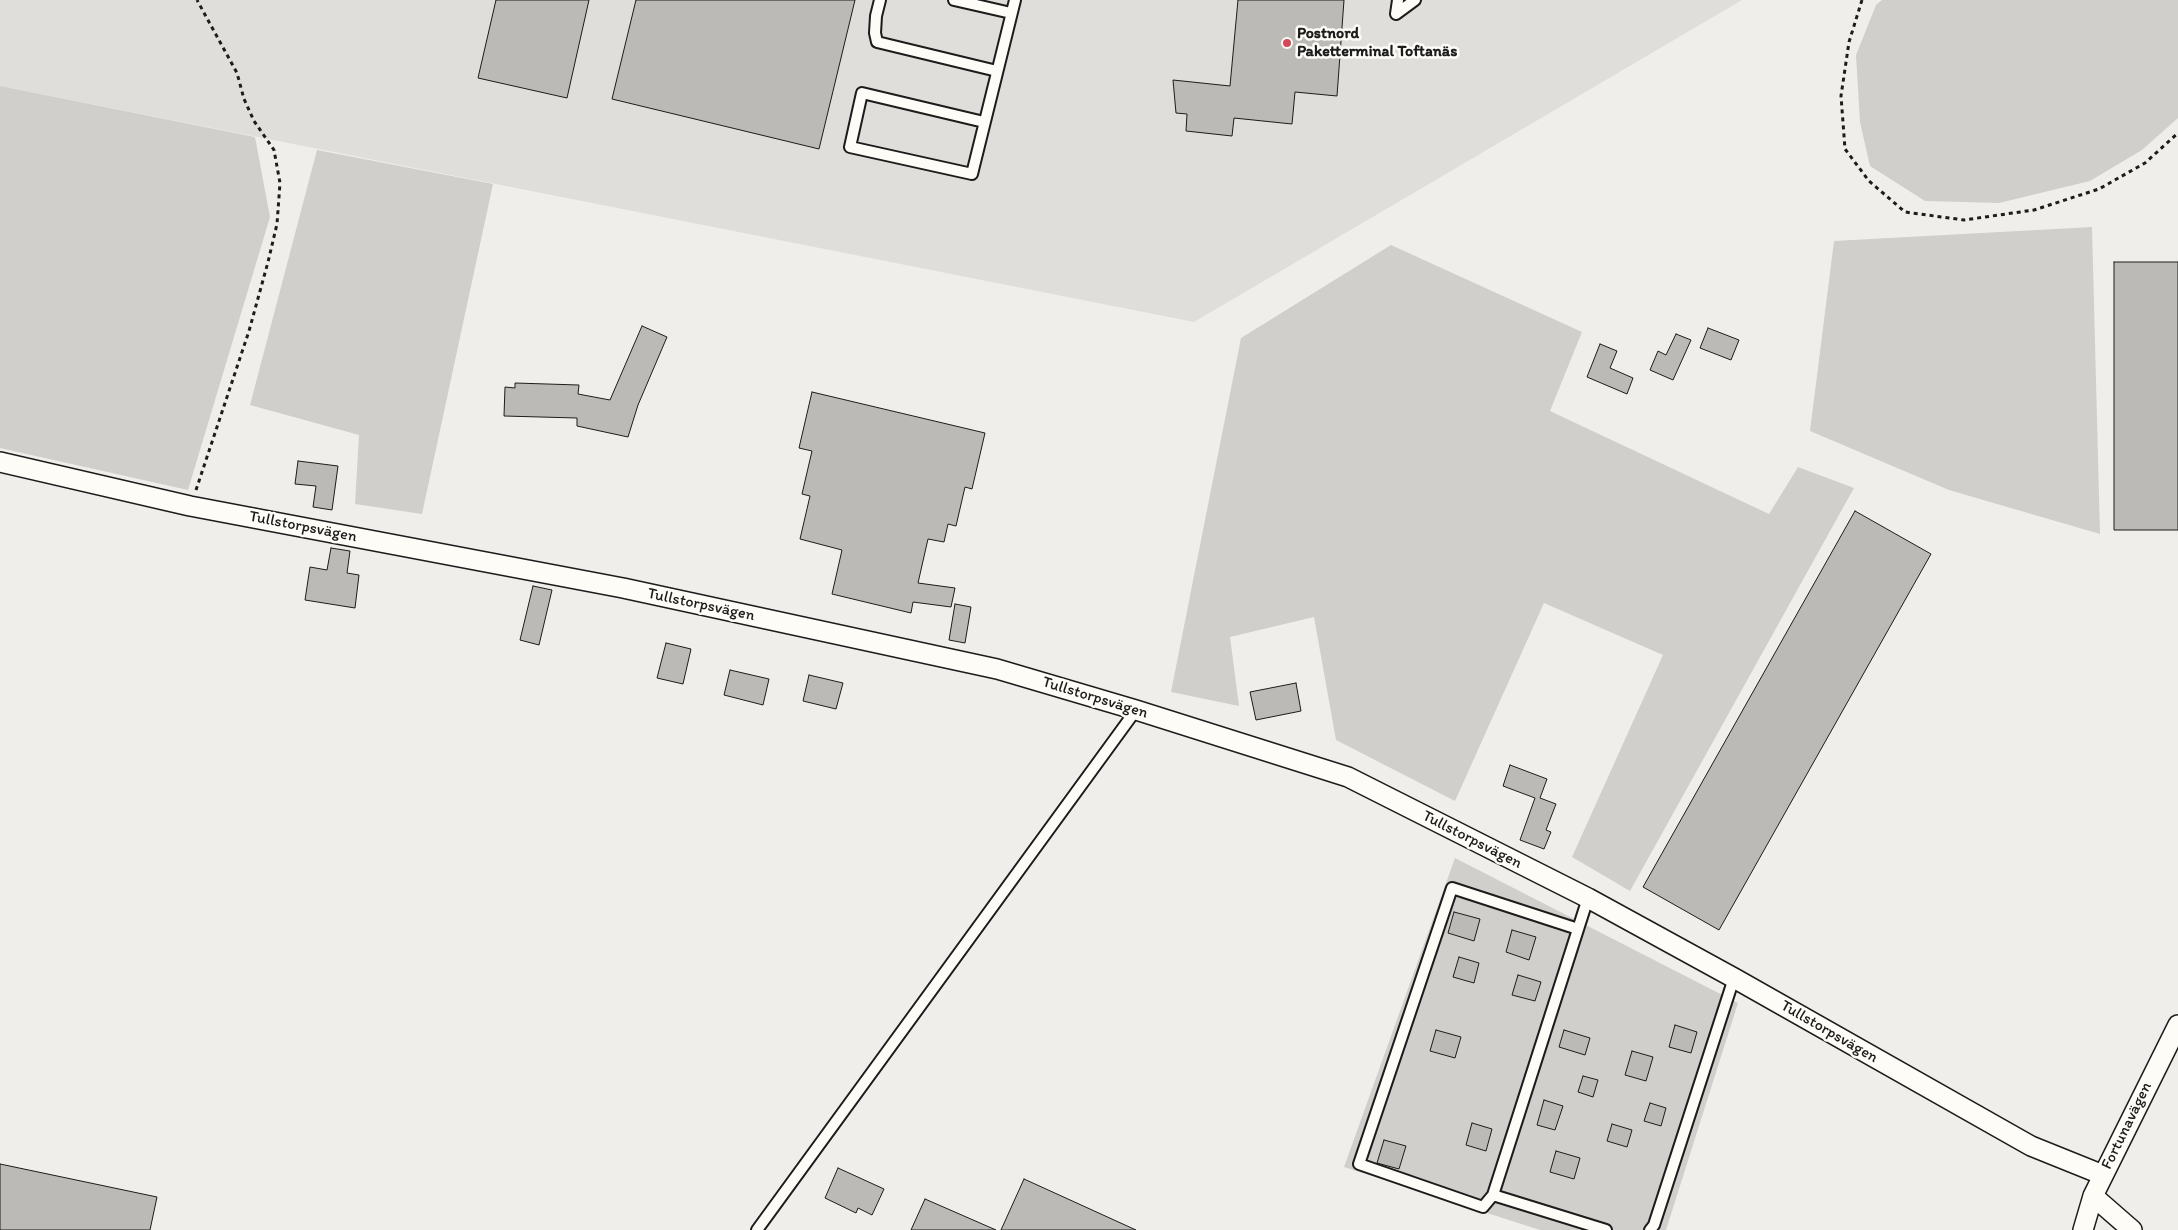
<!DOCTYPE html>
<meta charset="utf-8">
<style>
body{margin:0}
canvas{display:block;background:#f0eeea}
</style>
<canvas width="2178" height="1230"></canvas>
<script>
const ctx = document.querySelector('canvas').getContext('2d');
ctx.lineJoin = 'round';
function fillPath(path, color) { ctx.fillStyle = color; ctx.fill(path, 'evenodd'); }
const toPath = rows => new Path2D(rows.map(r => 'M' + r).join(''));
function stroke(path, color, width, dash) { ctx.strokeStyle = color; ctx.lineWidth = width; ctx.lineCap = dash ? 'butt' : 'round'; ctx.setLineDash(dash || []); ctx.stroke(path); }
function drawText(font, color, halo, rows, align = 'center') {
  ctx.font = font + ' Itim,sans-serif'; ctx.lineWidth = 5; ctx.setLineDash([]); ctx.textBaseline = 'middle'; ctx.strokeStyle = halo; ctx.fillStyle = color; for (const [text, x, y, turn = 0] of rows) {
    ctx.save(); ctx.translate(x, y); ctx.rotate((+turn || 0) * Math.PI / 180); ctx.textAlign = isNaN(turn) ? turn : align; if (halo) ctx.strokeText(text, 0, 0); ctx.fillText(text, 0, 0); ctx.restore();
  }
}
fillPath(toPath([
 [0,0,1742,0,1194,322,0,86]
]), '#e0deda');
fillPath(toPath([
 [1882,0,2178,0,2178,118,2142,150,2090,181,1999,203,1925,201,1870,166,1860,122,1856,55,1876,5],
 [0,86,255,137,270,217,188,490,0,448],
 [317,150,493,184,422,514,355,504,359,435,250,405],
 [2092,227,2100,534,1949,490,1810,431,1834,241],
 [1391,245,1582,332,1550,411,1769,514,1798,467,1854,488,1630,891,1572,857,1663,655,1544,603,1455,801,1336,740,1314,617,1230,637,1239,706,1171,692,1241,338],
 [1455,858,1738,1003,1666,1230,1540,1230,1344,1167]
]), '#d0cfcc');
const building = toPath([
 [496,0,589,0,567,98,478,78,496,0],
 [636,0,855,0,819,149,612,99,636,0],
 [1238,0,1344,0,1337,96,1295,92,1292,124,1234,118,1232,136,1186,131,1187,114,1176,113,1173,80,1230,86,1238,0],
 [2114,262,2178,262,2178,530,2114,530,2114,262],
 [642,326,667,337,638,405,628,437,577,426,577,418,504,416,505,387,515,388,515,383,579,385,578,394,610,400,642,326],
 [1708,328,1739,340,1731,360,1700,348,1708,328],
 [1676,334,1691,340,1673,380,1650,370,1658,351,1666,355,1676,334],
 [1600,344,1617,351,1610,368,1633,378,1627,394,1587,377,1600,344],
 [812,392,985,433,972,489,965,487,956,526,948,524,944,542,928,539,918,583,955,588,951,607,913,602,911,613,832,594,842,550,800,539,810,496,802,494,812,451,799,448,812,392],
 [298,461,338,466,332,510,313,507,316,486,295,484,298,461],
 [1855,511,1931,554,1719,930,1643,887,1855,511],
 [331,548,350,551,347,573,359,575,355,608,305,600,310,567,327,570,331,548],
 [533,586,552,590,539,645,520,640,533,586],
 [955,604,971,607,965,643,949,640,955,604],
 [666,643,691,649,683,684,657,678,666,643],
 [730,670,769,679,763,705,724,695,730,670],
 [809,675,843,683,836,709,803,701,809,675],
 [1296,683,1301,711,1256,720,1250,692,1296,683],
 [1510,765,1547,779,1540,798,1556,804,1546,830,1551,832,1544,849,1520,840,1535,798,1503,786,1510,765],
 [1454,912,1480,919,1474,941,1448,933,1454,912],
 [1512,930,1536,937,1529,960,1506,952,1512,930],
 [1459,957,1479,963,1474,983,1453,977,1459,957],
 [1518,975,1541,982,1535,1001,1512,995,1518,975],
 [1675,1025,1697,1032,1691,1053,1669,1047,1675,1025],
 [1436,1030,1461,1037,1455,1058,1430,1051,1436,1030],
 [1564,1030,1590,1038,1585,1055,1559,1047,1564,1030],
 [1632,1051,1653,1057,1646,1081,1625,1075,1632,1051],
 [1583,1076,1598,1080,1593,1097,1578,1092,1583,1076],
 [1544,1100,1563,1106,1555,1130,1537,1125,1544,1100],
 [1650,1103,1666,1108,1661,1126,1644,1121,1650,1103],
 [1472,1123,1492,1129,1486,1151,1466,1145,1472,1123],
 [1612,1124,1632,1130,1627,1147,1607,1141,1612,1124],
 [1384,1140,1406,1146,1399,1169,1377,1163,1384,1140],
 [1556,1151,1580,1158,1574,1179,1550,1172,1556,1151],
 [0,1164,157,1197,150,1230,0,1230,0,1164],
 [838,1168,884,1189,872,1215,858,1208,856,1213,825,1198,838,1168],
 [1024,1179,1136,1230,1001,1230,1024,1179],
 [925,1199,996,1230,911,1230,925,1199]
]);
fillPath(building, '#bbbab6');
stroke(building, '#1c1c1c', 1);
const lane = toPath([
 [880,0,876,16,875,33,877,42,997,71],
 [954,0,1011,13],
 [1398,0,1396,14,1415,0],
 [984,122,862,93,850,147,972,174,1015,0],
 [1588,898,1493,1195,1606,1230],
 [1493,1195,1483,1207,1359,1164,1452,888,1578,929],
 [757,1230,1136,710],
 [1650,1230,1654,1225,1734,978]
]);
const street = toPath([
 [0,462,190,506,623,588,997,669,1136,710,1348,777,1588,898,1734,978,2031,1146,2103,1175],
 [2093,1196,2132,1230],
 [2083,1230,2093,1196,2178,1025]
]);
stroke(lane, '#1c1c1c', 14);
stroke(street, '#1c1c1c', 22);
stroke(toPath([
 [1862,0,1849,42,1841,96,1845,149,1869,181,1905,212,1964,220,2034,210,2099,189,2145,163,2178,133],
 [196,490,249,331,268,262,277,224,280,183,274,150,254,121,244,99,237,73,197,0]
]), '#1c1c1c', 3, [4, 4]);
stroke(lane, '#fdfcf7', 10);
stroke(street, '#fdfcf7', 19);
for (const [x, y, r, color] of [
 [1287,43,5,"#d1495b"]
]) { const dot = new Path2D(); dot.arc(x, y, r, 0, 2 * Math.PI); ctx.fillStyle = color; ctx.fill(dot); stroke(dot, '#fdfcf7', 2); }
drawText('bold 16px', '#1c1c1c', '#fdfcf7', [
 ["Postnord",1297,34],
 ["Paketterminal Toftanäs",1297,52]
], 'left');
drawText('16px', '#1c1c1c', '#fdfcf7', [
 ["Tullstorpsvägen",303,527,11],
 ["Tullstorpsvägen",701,605,12],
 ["Tullstorpsvägen",1095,698,17],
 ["Tullstorpsvägen",1472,840,27],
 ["Tullstorpsvägen",1829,1032,30],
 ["Fortunavägen",2127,1126,-64]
]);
</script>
